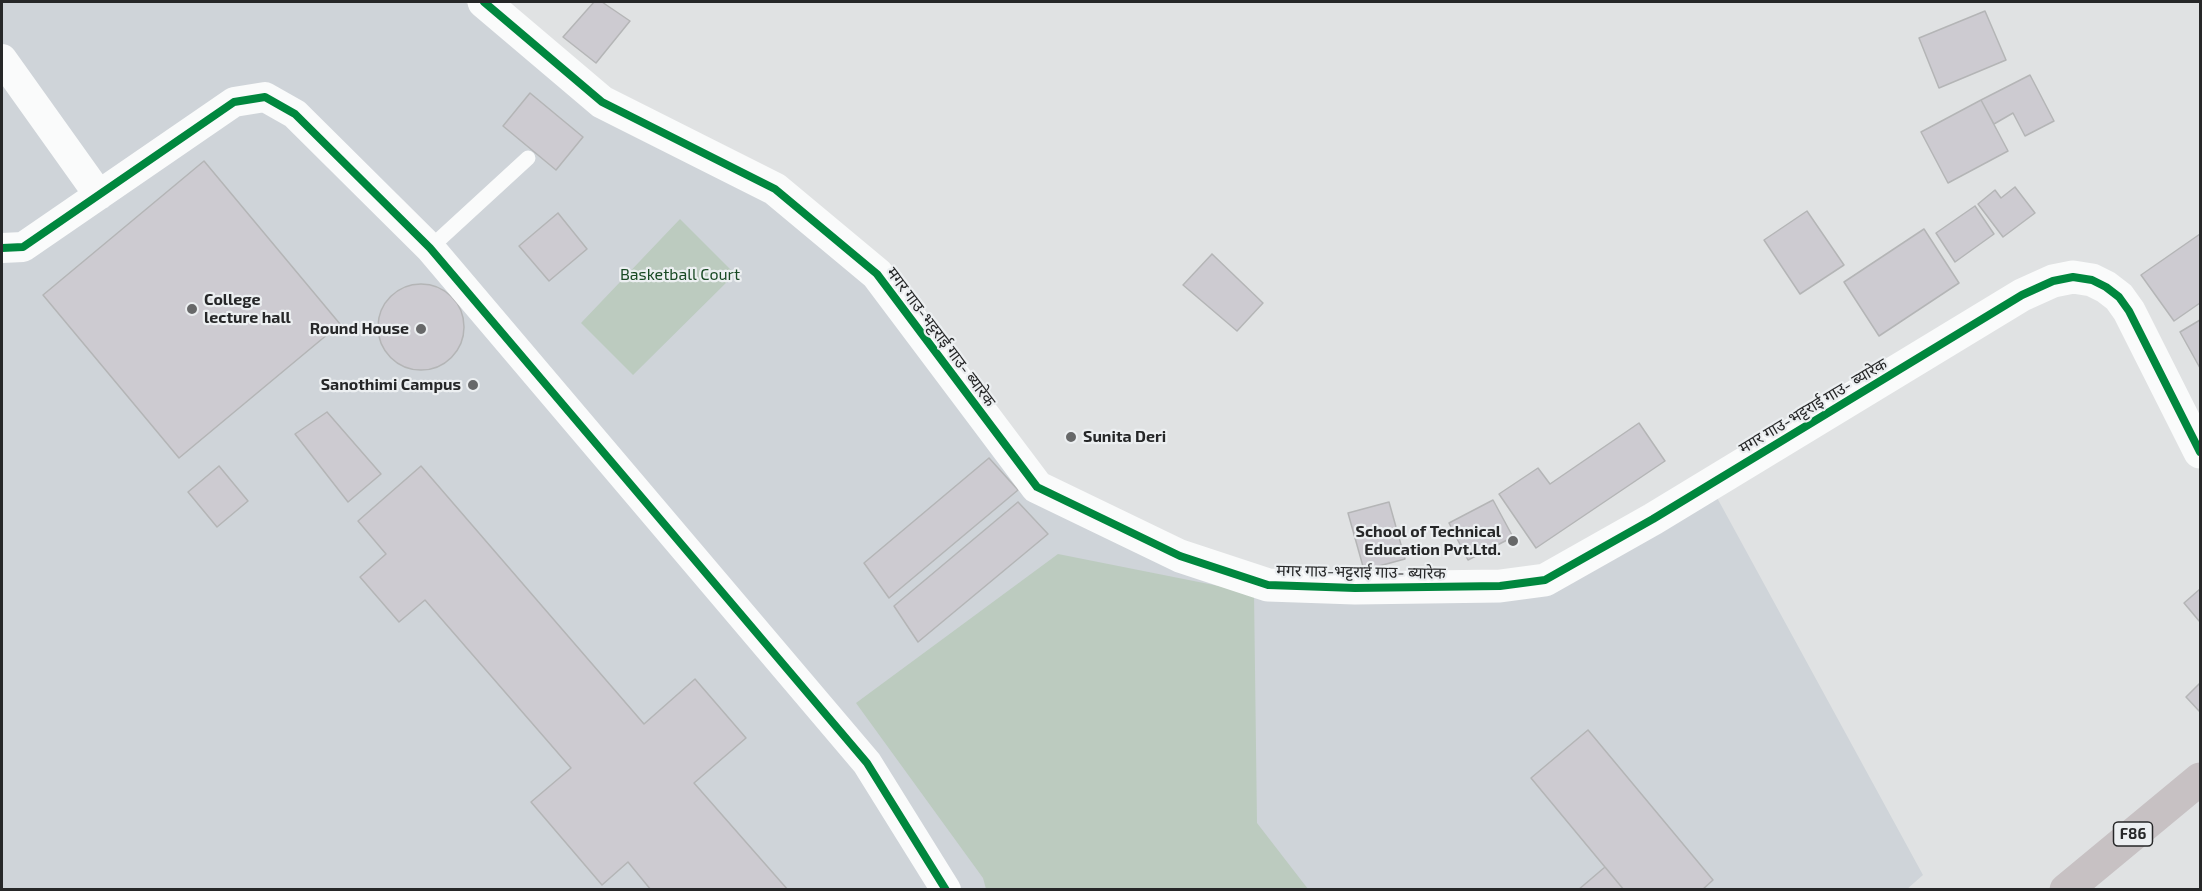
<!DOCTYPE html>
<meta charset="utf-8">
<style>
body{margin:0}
#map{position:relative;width:2202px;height:891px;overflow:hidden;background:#e0e2e3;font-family:"Exo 2",sans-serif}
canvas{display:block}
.frame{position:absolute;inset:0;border:3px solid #262728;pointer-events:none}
</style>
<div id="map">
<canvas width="2202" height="891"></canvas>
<div class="frame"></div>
</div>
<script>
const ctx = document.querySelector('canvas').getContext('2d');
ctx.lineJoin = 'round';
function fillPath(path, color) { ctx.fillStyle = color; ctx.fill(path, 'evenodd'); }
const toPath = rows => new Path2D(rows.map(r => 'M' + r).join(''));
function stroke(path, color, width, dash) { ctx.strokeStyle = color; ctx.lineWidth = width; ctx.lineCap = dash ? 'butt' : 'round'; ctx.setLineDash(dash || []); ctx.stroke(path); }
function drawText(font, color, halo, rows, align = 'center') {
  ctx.font = font + ' "Exo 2","Noto Sans Devanagari",sans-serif'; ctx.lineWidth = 4.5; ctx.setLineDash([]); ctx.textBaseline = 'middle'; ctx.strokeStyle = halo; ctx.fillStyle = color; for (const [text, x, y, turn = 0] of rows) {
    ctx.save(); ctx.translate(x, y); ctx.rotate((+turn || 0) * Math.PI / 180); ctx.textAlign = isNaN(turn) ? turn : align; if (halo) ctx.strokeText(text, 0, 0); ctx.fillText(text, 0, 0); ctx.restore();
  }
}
fillPath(toPath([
 [2,2,465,2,592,111,764,193,863,276,1030,498,1179,569,1501,594,1715,494,1923,875,1906,890,2,890]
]), '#cfd4d9');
fillPath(toPath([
 [680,219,735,274,633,375,581,323],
 [1058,554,1254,593,1257,823,1308,889,986,889,983,878,856,703]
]), '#bccbbf');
const building = toPath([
 [594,2,602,2,630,21,596,63,563,37,594,2],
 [1985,11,2006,60,1939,88,1919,38,1985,11],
 [2030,75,2054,121,2025,136,2013,113,1994,124,1981,100,2030,75],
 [530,93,583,137,556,170,503,126,530,93],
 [1981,100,2008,151,1948,183,1921,132,1981,100],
 [204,161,340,324,179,458,43,295,204,161],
 [2015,187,2035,213,2003,237,1978,204,1995,190,2001,198,2015,187],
 [1975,206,1994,234,1955,262,1936,233,1975,206],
 [1807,211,1844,265,1800,294,1764,240,1807,211],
 [558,213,587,249,549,281,519,246,558,213],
 [1924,229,1959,283,1879,336,1844,282,1924,229],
 [2200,234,2200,303,2174,321,2141,275,2200,234],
 [1212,254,1263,303,1237,331,1183,285,1212,254],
 '378 327a43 43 0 1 1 86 0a43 43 0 1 1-86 0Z',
 [2200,320,2200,368,2180,332,2200,320],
 [327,412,381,474,348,502,295,434,327,412],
 [1639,423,1665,461,1536,548,1499,494,1538,468,1550,484,1639,423],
 [989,458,1018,490,889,598,864,563,989,458],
 [219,466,248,501,217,527,188,492,219,466],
 [421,466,644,724,695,679,746,738,694,783,788,890,651,890,628,862,602,885,531,802,571,768,425,600,399,622,360,577,386,554,358,521,421,466],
 [1493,500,1513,537,1468,560,1449,523,1493,500],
 [1018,502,1048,534,918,642,894,606,1018,502],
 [1389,502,1405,559,1364,570,1348,513,1389,502],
 [2200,589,2200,622,2184,603,2200,589],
 [2200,683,2200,712,2186,697,2200,683],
 [1588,730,1713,880,1702,890,1624,890,1531,778,1588,730],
 [1605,867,1624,890,1578,890,1605,867]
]);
fillPath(building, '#cdcbd1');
stroke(building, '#b4b5b6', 1.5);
stroke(toPath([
 [430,248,528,158]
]), '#fafbfb', 15);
stroke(toPath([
 [2,59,99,195],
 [2,248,23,247,234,102,265,97,295,114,430,248,867,763,946,890]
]), '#fafbfb', 30);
stroke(toPath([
 [484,2,602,102,775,189,877,274,1037,487,1180,556,1268,585,1355,588,1500,586,1545,580,1653,519,2022,295,2053,281,2073,277,2092,280,2106,287,2119,297,2129,311,2200,452]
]), '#fafbfb', 33);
stroke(toPath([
 [2066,890,2200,779]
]), '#c7c1c3', 33);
stroke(toPath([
 [484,2,602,102,775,189,877,274,1037,487,1180,556,1268,585,1355,588,1500,586,1545,580,1653,519,2022,295,2053,281,2073,277,2092,280,2106,287,2119,297,2129,311,2200,452],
 [2,248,23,247,234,102,265,97,295,114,430,248,867,763,946,890]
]), '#00873e', 8);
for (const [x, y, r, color] of [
 [192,309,6,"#676869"],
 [421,329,6,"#676869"],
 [473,385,6,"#676869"],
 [1071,437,6,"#676869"],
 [1513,541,6,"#676869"]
]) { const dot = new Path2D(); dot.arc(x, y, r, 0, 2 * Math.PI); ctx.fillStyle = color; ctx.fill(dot); stroke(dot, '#eceff1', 2); }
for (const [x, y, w] of [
 [2133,834,39]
]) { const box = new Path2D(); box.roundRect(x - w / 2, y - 12, w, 24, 4.5); ctx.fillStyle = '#eceff1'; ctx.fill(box); stroke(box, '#262728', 1.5); }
drawText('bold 15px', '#262728', null, [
 ["F86",2133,834]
]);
drawText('16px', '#194a24', '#eceff1', [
 ["Basketball Court",680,275]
]);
drawText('bold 16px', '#262728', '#eceff1', [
 ["College",204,300,"left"],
 ["lecture hall",204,318,"left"],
 ["Round House",409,329],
 ["Sanothimi Campus",461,385],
 ["Sunita Deri",1083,437,"left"],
 ["School of Technical",1501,532],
 ["Education Pvt.Ltd.",1501,550]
], 'right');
drawText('16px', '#262728', '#eceff1', [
 ["मगर गाउ-भट्टराई गाउ- ब्यारेक",941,337,53],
 ["मगर गाउ-भट्टराई गाउ- ब्यारेक",1813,406,-31],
 ["मगर गाउ-भट्टराई गाउ- ब्यारेक",1361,572,1]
]);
</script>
